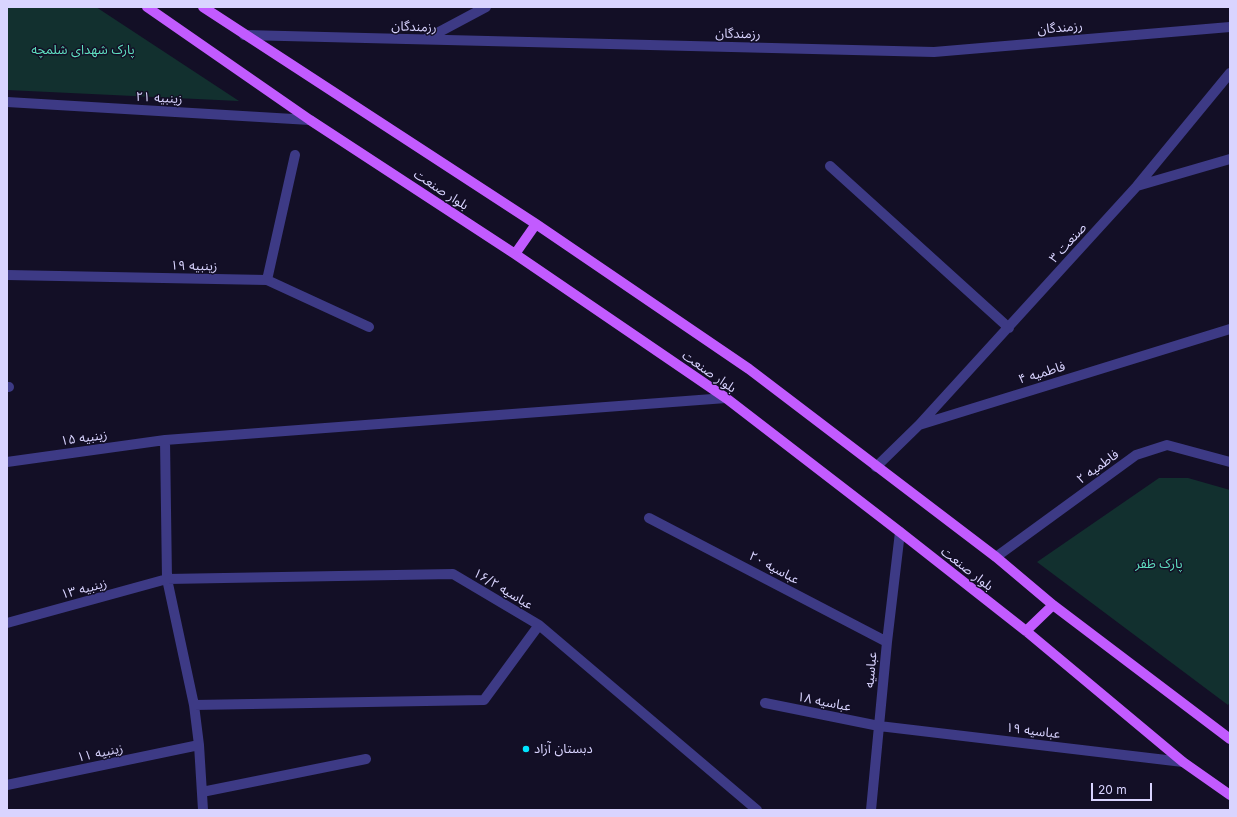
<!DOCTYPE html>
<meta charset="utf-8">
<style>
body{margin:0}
#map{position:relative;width:1237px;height:817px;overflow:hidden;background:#130f26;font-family:Inter,sans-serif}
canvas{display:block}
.frame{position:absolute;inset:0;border:8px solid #d9d4ff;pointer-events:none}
.scale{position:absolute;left:1091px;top:783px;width:61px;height:18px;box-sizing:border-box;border:2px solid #d9d4ff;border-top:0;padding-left:5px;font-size:12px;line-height:14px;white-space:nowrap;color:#d9d4ff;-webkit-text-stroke:3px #130f26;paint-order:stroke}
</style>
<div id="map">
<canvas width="1237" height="817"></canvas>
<div class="frame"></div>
<div class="scale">20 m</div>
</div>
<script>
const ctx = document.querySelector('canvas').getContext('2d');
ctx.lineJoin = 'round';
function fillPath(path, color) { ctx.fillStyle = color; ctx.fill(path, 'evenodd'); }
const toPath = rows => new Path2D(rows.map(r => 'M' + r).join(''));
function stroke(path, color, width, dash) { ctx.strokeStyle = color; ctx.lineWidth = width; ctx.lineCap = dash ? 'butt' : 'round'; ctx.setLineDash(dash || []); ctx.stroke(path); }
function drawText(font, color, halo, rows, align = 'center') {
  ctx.font = font + ' Inter,"Noto Sans Arabic",sans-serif'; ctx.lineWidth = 3; ctx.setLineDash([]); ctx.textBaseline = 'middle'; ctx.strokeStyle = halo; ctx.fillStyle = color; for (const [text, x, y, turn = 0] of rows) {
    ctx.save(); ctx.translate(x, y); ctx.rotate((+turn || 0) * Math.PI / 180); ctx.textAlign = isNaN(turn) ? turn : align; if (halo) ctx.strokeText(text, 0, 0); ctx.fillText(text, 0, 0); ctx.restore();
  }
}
fillPath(toPath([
 [7,7,96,7,239,101,7,90],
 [1159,478,1188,478,1230,490,1230,702,1228,705,1037,562]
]), '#12302f');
stroke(toPath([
 [244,35,934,52,1230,27],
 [426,39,486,7],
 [7,102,310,120],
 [830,166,1009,328],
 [1137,186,1230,159],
 [7,275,267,280,369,327],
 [267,280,295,155],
 [7,387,9,387],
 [919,425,1137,186,1230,73],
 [165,440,167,579,194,705,199,745,203,810],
 [7,462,165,440,726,398],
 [876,467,919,425,1230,329],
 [649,518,887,642],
 [996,557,1136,455,1167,445,1230,462],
 [7,623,167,579,453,574,539,625,757,810],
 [765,703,879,726,1183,762],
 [194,705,484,700,539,625],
 [7,785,199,745],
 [202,792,366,759],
 [871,810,887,642,900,532]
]), '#3d3a85', 10);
stroke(toPath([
 [147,7,310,120,515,254,726,398,900,532,1026,631,1183,762,1230,795],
 [203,7,536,224,749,369,996,557,1053,605,1230,739],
 [515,254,536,224],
 [1026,631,1053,605]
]), '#c25bff', 10);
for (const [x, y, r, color] of [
 [526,749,4,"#00e5ff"]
]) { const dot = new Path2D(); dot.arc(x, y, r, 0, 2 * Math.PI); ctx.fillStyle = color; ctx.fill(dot); stroke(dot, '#130f26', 1.5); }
drawText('13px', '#d9d4ff', '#130f26', [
 ["رزمندگان",414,27,2],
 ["رزمندگان",1060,28,-5],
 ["رزمندگان",738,34,1],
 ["زینبیه ۲۱",159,98,3],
 ["بلوار صنعت",441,190,33],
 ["صنعت ۳",1068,243,-48],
 ["زینبیه ۱۹",194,266,1],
 ["بلوار صنعت",709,372,35],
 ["فاطمیه ۴",1042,373,-17],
 ["زینبیه ۱۵",84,438,-8],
 ["فاطمیه ۲",1098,467,-36],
 ["عباسیه ۲۰",774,568,28],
 ["بلوار صنعت",967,569,38],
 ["زینبیه ۱۳",84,589,-15],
 ["عباسیه ۱۶/۲",503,589,31],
 ["عباسیه",871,670,-85],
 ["عباسیه ۱۸",824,702,11],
 ["عباسیه ۱۹",1033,731,7],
 ["زینبیه ۱۱",100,753,-12]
]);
drawText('13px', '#5fe0c0', '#130f26', [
 ["پارک شهدای شلمچه",83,50],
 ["پارک ظفر",1159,564]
]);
drawText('13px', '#d9d4ff', '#130f26', [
 ["دبستان آزاد",534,749]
], 'left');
</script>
